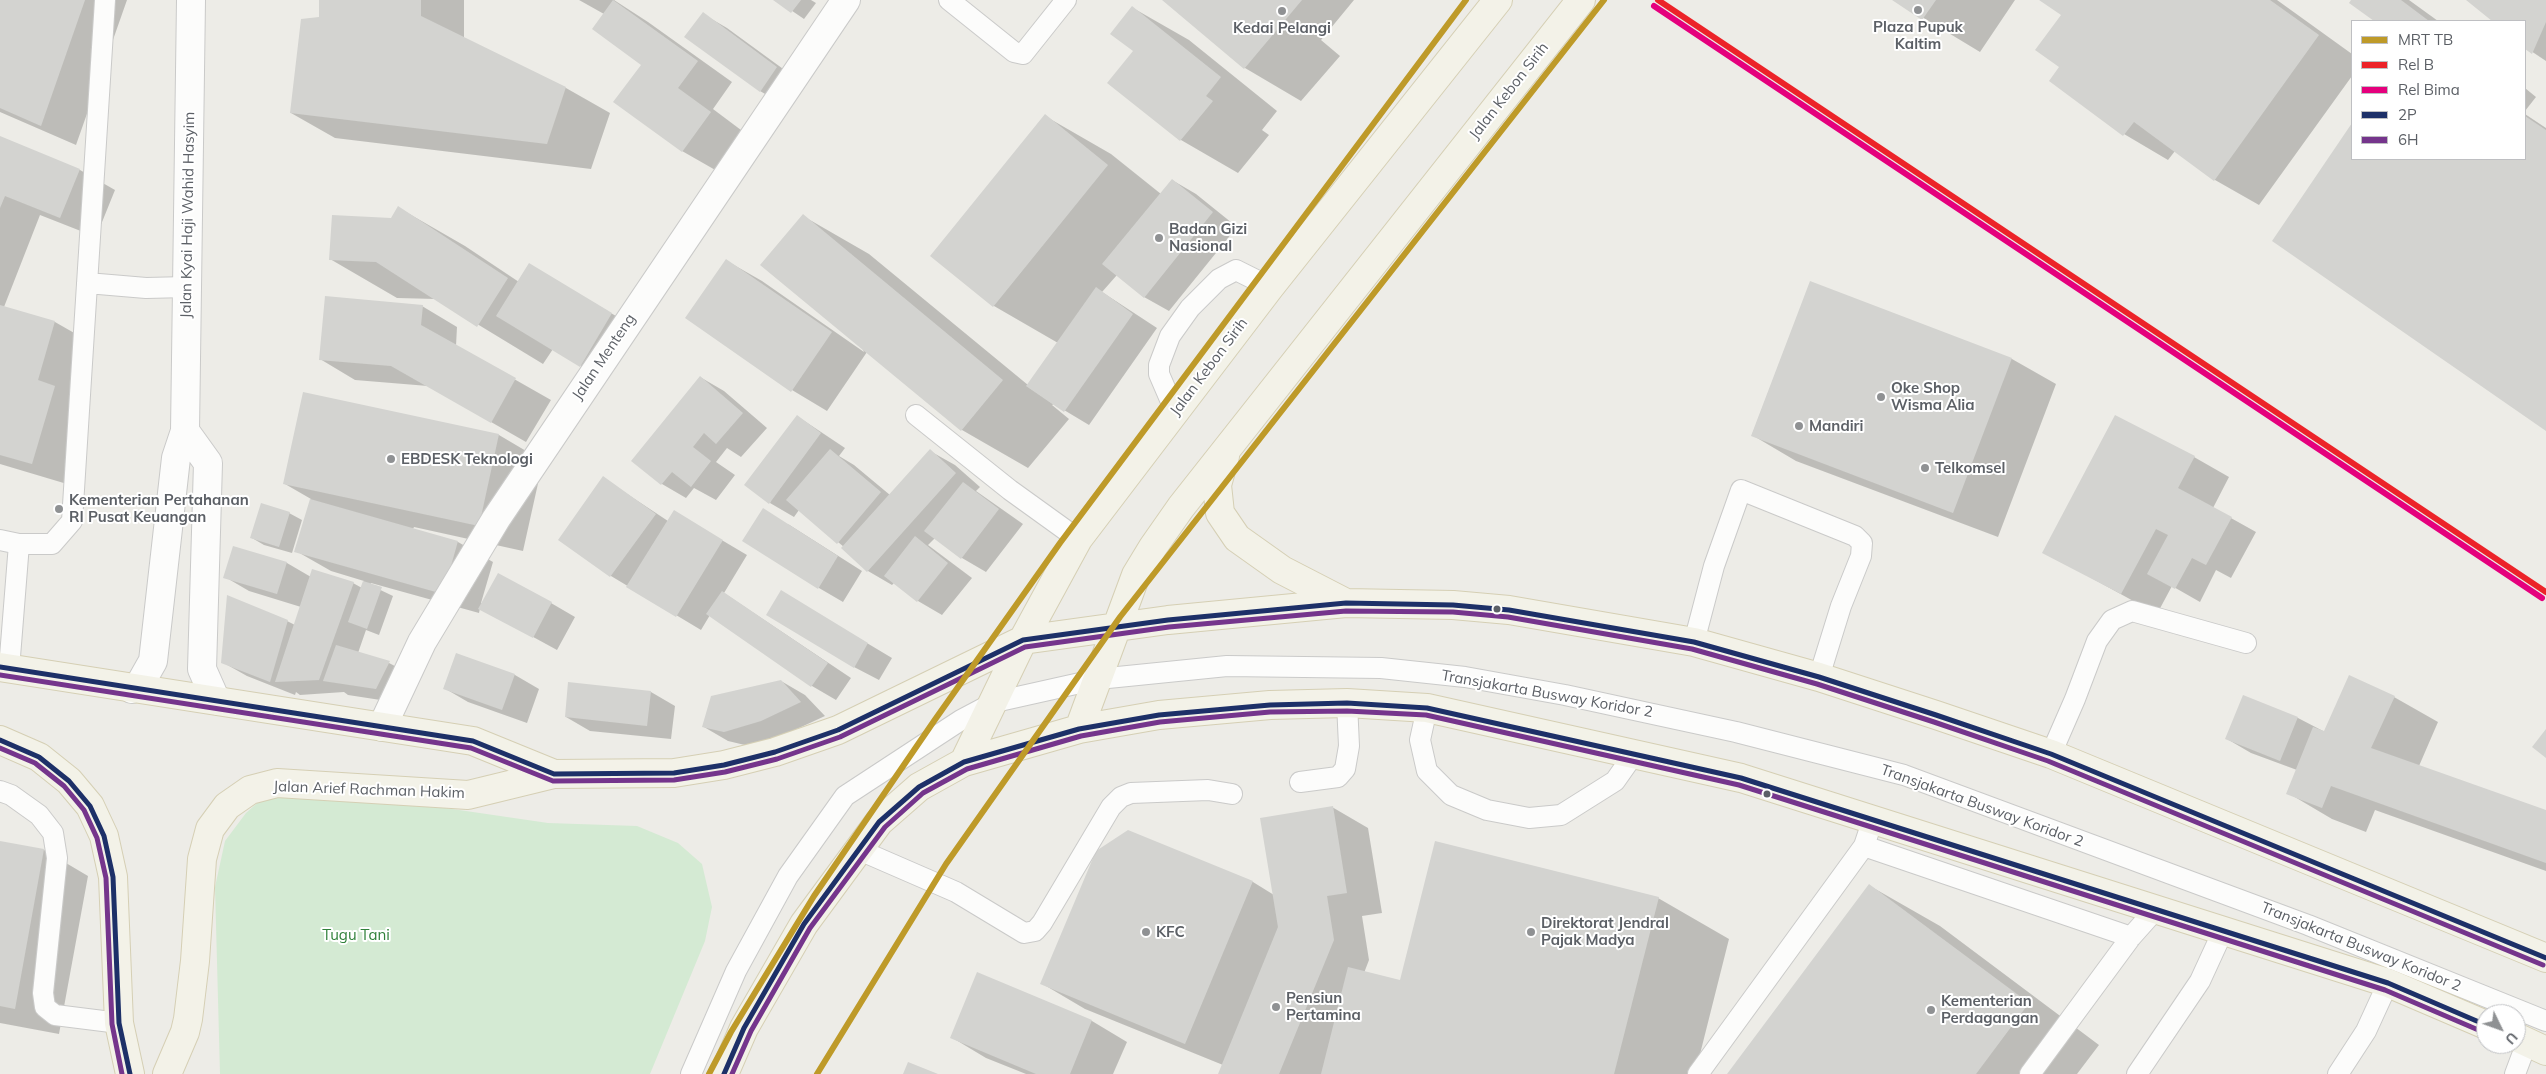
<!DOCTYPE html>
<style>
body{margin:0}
#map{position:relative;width:2546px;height:1074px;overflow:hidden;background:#edece7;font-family:Mulish,sans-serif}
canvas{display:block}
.legend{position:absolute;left:2351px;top:20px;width:175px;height:140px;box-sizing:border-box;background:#fff;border:1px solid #bebfc2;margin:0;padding:6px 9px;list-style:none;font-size:15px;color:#5c6066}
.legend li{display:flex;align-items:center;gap:10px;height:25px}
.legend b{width:25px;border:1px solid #bebfc2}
.north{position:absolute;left:2476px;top:1004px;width:50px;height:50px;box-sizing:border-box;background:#fff;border:1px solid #bebfc2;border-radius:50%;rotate:132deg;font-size:14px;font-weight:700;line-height:20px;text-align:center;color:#5c6066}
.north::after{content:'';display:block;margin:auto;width:18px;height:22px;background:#8f9193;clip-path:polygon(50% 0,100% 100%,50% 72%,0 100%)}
</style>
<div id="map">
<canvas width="2546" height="1074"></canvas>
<ul class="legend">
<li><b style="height:6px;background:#be9a29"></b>MRT TB</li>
<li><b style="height:6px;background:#ec2329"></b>Rel B</li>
<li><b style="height:6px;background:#e5007d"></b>Rel Bima</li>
<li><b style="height:6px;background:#1d3068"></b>2P</li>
<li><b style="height:6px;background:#75358c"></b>6H</li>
</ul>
<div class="north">U</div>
</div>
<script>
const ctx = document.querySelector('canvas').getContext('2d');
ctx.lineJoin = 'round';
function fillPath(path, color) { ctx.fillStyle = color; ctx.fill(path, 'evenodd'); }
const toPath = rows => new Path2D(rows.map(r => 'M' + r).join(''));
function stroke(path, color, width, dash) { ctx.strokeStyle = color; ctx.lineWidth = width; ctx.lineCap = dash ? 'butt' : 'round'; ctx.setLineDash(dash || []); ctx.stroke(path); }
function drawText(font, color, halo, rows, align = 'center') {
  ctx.font = font + ' Mulish,sans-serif'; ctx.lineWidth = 4; ctx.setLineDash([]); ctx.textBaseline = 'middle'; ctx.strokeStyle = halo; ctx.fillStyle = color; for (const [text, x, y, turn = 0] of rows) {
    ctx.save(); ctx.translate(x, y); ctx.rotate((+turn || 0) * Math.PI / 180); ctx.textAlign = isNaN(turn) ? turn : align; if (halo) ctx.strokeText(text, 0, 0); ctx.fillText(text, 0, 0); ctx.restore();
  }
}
fillPath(toPath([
 [273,789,336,792,548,823,637,826,678,843,702,864,712,907,705,941,650,1074,220,1074,215,887,225,841,246,813]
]), '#d4ead3');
fillPath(toPath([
 [0,0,127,0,76,145,0,112],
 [320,0,464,0,464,38,566,88,610,113,591,169,335,138,291,113,320,18],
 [579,0,614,0,648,22,732,82,713,109,745,133,717,171,682,151,643,64,604,14],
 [776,0,811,0,816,3,804,19],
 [1164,0,1354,0,1321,40,1340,56,1301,101,1245,68],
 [1894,0,2015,0,1980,52],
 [2042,0,2277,0,2352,54,2352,76,2259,205,2215,180,2175,151,2168,160,2124,134,2060,67,2063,14],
 [2353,0,2409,0,2438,21,2376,21,2351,3],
 [2468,0,2546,0,2546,61,2525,47,2525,21,2494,21],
 [1133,8,1189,40,1277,111,1262,130,1269,135,1238,173,1181,140,1109,83,1134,51],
 [703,14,727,28,801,82,784,105,760,91],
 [2525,88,2536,97,2525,111],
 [2525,114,2546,128,2546,430,2274,241,2352,126,2352,159,2525,159],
 [1045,116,1111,154,1161,194,1172,180,1196,194,1237,227,1169,311,1144,297,1117,275,1102,292,1157,328,1089,425,1054,404,1052,405,1069,419,1028,468,962,430,867,352,827,411,792,390,687,318,727,261,762,281,864,352,803,216,869,254,1028,385,1058,343,994,306,932,256],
 [0,138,80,170,115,190,96,237,40,215,4,307,55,322,90,342,74,398,90,407,67,484,0,464],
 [399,208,465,246,519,282,554,279,636,328,605,380,553,349,543,364,436,299,397,298,330,259,391,219],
 [1810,283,2012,359,2056,384,1998,537,1796,461,1752,435],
 [422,306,457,327,456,346,551,400,526,442,428,386,355,380,320,359],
 [700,377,724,391,767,428,741,457,727,448,716,462,735,475,716,500,694,488,686,498,662,484,633,460],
 [797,416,845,448,839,456,854,465,890,495,930,451,955,465,980,487,976,491,1023,524,986,572,962,558,935,538,928,545,972,578,942,615,918,601,894,583,892,585,868,571,844,547,799,510,794,517,770,503],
 [499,435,543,461,523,551,414,527,413,529,458,542,493,562,481,603,551,603,575,617,557,650,480,608,479,613,371,583,370,585,393,596,379,635,366,630,358,653,389,663,414,676,400,703,348,695,344,692,300,695,296,692,295,695,247,676,222,662,287,621,295,625,301,607,249,591,225,577,234,547,287,563,311,577,353,583,362,588,364,581,331,571,296,551,311,499,285,484],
 [2194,457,2229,477,2213,508,2256,532,2231,578,2216,570,2200,602,2172,586,2157,614,2044,552],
 [603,478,668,521,698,526,747,555,724,593,851,678,836,700,812,686,710,615,701,630,611,576],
 [289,513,302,520,292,553,264,545,252,538],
 [788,524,862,571,843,602,819,588],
 [805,606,892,658,879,680,854,667],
 [457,654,515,675,539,689,527,723,468,702,444,688],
 [781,681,805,695,825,716,786,734,749,746,728,741,704,727],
 [570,683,651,692,675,706,671,739,590,731,566,717],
 [2244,697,2298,718,2325,732,2394,697,2438,722,2419,766,2546,811,2546,871,2375,810,2366,832,2332,819,2288,793,2297,770,2251,753,2227,739],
 [1332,807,1368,828,1382,913,1362,916,1369,960,1364,973,1401,981,1658,898,1729,939,1695,1074,1220,1074,1223,1065,1085,1009,1041,983,1128,831,1253,882,1274,895],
 [0,842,44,850,88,876,59,1034,0,1023],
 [1870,886,1940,926,2099,1045,2077,1074,1729,1074],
 [978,974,1092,1021,1127,1042,1113,1074,1026,1074,986,1058,951,1037]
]), '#0003');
fillPath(toPath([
 [0,0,85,0,41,126,0,108],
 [319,0,421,0,421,16,566,87,547,144,290,113,301,19,319,17],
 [613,0,698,61,678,88,711,112,682,152,613,102,641,65,592,29],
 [773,0,801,0,791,13],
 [1162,0,1302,0,1244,69],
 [1892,0,1936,0,1922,20],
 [2039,0,2270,0,2319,35,2214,181,2134,122,2123,136,2049,81,2059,67,2035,50,2061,15],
 [2351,0,2401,0,2429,21,2374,21,2349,3],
 [2466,0,2546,0,2546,22,2532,54,2525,49,2525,21,2492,21],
 [1132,6,1221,77,1206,96,1213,101,1180,141,1107,83,1133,51,1110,34],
 [703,12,777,67,760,92,684,37],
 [1045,114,1108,165,993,307,930,256],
 [2525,116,2546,130,2546,431,2272,241,2352,123,2352,159,2525,159],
 [0,136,80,169,60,218,5,196,0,208],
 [1172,179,1213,212,1144,298,1102,264],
 [398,206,508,278,477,327,376,262,329,260,332,215,391,218],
 [803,214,1003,380,961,431,760,265],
 [726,259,832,332,791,392,685,318],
 [529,263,612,313,580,367,496,316],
 [1810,281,2012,358,1953,513,1751,436],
 [1096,287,1133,314,1064,412,1026,386],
 [325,296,423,305,421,325,516,378,491,423,391,366,319,360],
 [0,305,55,321,38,380,55,386,32,464,0,455],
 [700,376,743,413,716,444,704,433,693,447,711,461,691,487,672,472,661,485,631,461],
 [303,392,499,434,479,526,283,484],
 [797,415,821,433,769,504,744,485],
 [2115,415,2195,456,2178,488,2232,517,2206,565,2192,558,2175,589,2147,574,2168,535,2156,529,2121,594,2042,553],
 [830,449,881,492,837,544,786,500],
 [930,449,956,473,867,572,841,548],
 [603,476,656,514,610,577,558,540],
 [963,482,999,509,961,559,924,531],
 [310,499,458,541,443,594,294,552],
 [261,503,290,512,279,547,250,538],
 [763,508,838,556,818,589,742,541],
 [674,510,723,540,676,617,626,587],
 [915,536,948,563,917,602,884,576],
 [233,546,287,562,277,594,223,578],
 [312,569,354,582,319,680,275,682],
 [498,573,552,602,533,638,478,609],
 [363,581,382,587,367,629,348,622],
 [781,590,868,643,854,668,766,615],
 [722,591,828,663,811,687,706,614],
 [227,595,288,620,270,682,221,663],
 [336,645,390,661,376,689,323,681],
 [456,653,515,674,502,710,443,689],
 [2349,675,2395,696,2371,748,2546,810,2546,863,2331,786,2322,808,2286,794,2313,727,2324,731],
 [781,680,801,702,761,721,724,732,702,727,711,696],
 [568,682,651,691,647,726,565,717],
 [2243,695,2298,717,2280,761,2225,739],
 [2546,729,2546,758,2532,747],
 [1333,806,1347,893,1327,896,1334,940,1279,1074,1218,1074,1278,927,1260,818],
 [1128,830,1253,881,1185,1044,1040,984,1096,851],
 [0,841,44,849,15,1009,0,1006],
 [1435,841,1659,897,1614,1074,1321,1074,1348,967,1400,980],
 [1869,884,2029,1003,1976,1074,1727,1074],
 [977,972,1092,1020,1070,1074,1036,1074,950,1038],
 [908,1062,938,1074,903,1074]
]), '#d3d3d0');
const service = toPath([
 [949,0,1014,52,1023,54,1066,0],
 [87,283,146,288,187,287],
 [1175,411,1159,374,1159,365,1170,336,1190,308,1219,279,1236,270,1270,287],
 [916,415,1010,490,1078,539],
 [0,540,19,544,52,544,72,521,105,0],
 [1694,642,1714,566,1741,490,1855,536,1862,543,1861,556,1841,606,1819,677],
 [9,669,19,544],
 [1427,708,1420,740,1427,771,1451,795,1487,810,1529,818,1561,815,1615,781,1634,754],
 [2051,754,2075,699,2097,641,2112,620,2132,611,2246,643],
 [1300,782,1338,777,1345,769,1349,746,1347,703],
 [0,791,11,795,39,815,53,833,57,858,43,993,45,1007,55,1015,119,1023],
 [1864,846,2131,937],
 [857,849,956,892,1024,933,1035,931,1042,923,1111,807,1121,797,1131,793,1208,790,1232,794],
 [691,1074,736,971,788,876,845,796,961,720,995,702,1098,679,1227,666,1381,668,1465,677,1565,695,1736,732,1904,775,2308,925,2546,1021],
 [1698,1074,1864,846,1873,819],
 [2030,1074,2131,937,2156,909],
 [2137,1074,2200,981,2223,931],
 [2338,1074,2366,1031,2388,983],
 [2515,1074,2527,1042]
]);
const minor = toPath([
 [382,727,422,642,496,519,846,0]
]);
const tertiary = toPath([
 [185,431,208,463,202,669,214,696,219,701],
 [132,689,140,684,153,661,176,458,185,431,191,0]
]);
const primary = toPath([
 [1225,456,1217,485,1220,513,1237,538,1282,570,1346,603],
 [0,667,473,741,554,774,674,773,724,765,775,752,838,730,1023,640,1168,620,1346,603,1453,605,1509,610,1694,642,1819,677,1936,715,2051,754,2546,958],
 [1079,729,1136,575,1153,547,1181,507,1581,0],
 [0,740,39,757,69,781,90,806,104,836,113,877,119,1023,130,1074],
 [964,762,1023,640,1078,539,1270,287,1498,0],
 [2516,1037,2546,1051],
 [167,1074,185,1032,188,1019,195,961,202,859,210,829,227,806,250,790,277,783,468,795,554,774],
 [724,1074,744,1028,804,924,879,822,919,787,964,762,1079,729,1159,715,1270,705,1347,703,1427,708,1741,778,2388,983,2486,1025]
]);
stroke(service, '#cacac9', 22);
stroke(minor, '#cacac9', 30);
stroke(tertiary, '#cacac9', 30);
stroke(primary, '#d5cfb4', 30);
stroke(service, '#fcfcfb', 20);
stroke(minor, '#fcfcfb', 28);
stroke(tertiary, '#fcfcfb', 28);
stroke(primary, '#f3f2e8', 28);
stroke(toPath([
 [0,667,473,741,554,774,674,773,724,765,775,752,838,730,1023,640,1168,620,1346,603,1453,605,1509,610,1694,642,1819,677,1936,715,2051,754,2546,958],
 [0,740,39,757,69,781,90,806,104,836,113,877,119,1023,130,1074],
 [724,1074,744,1028,804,924,879,822,919,787,964,762,1079,729,1159,715,1270,705,1347,703,1427,708,1741,778,2388,983,2486,1025]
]), '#1d3068', 5);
stroke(toPath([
 [0,675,471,748,553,781,674,780,725,772,777,759,840,737,1025,647,1169,627,1346,611,1453,612,1508,617,1692,649,1817,684,1934,722,2048,761,2543,965],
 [0,748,35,763,64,786,84,810,97,838,106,878,112,1024,122,1074],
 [732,1074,751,1031,810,928,885,827,923,793,967,769,1081,736,1160,722,1270,712,1347,711,1426,715,1739,785,2385,990,2483,1032]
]), '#75358c', 5);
stroke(toPath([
 [1658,0,2546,592]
]), '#ec2329', 6);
stroke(toPath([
 [1654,6,2542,598]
]), '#e5007d', 6);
stroke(toPath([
 [709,1074,731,1032,814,896,934,721,1060,543,1466,0],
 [817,1074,946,864,1120,617,1604,0]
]), '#be9a29', 6);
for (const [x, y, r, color] of [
 [1918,10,5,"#8f9193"],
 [1282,11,5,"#8f9193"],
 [1159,238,5,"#8f9193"],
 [1881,397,5,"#8f9193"],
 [1799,426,5,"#8f9193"],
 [391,459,5,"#8f9193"],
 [1925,468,5,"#8f9193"],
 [59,509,5,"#8f9193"],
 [1497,609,4.5,"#5c6066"],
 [1767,794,4.5,"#5c6066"],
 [1146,932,5,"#8f9193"],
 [1531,932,5,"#8f9193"],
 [1276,1007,5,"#8f9193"],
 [1931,1010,5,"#8f9193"]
]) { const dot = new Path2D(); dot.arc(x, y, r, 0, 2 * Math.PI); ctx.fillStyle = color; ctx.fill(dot); stroke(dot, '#fff', 2); }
drawText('bold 15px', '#5c6066', '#fff', [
 ["Plaza Pupuk",1918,27,"center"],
 ["Kaltim",1918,44,"center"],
 ["Kedai Pelangi",1282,28,"center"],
 ["Badan Gizi",1169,229],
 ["Nasional",1169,246],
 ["Oke Shop",1891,388],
 ["Wisma Alia",1891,405],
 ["Mandiri",1809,426],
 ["EBDESK Teknologi",401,459],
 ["Telkomsel",1935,468],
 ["Kementerian Pertahanan",69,500],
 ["RI Pusat Keuangan",69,517],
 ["Direktorat Jendral",1541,923],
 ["Pajak Madya",1541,940],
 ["KFC",1156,932],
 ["Pensiun",1286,998],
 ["Pertamina",1286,1015],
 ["Kementerian",1941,1001],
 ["Perdagangan",1941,1018]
], 'left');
drawText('15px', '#5c6066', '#fff', [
 ["Jalan Kebon Sirih",1509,91,-52],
 ["Jalan Kyai Haji Wahid Hasyim",188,215,-89],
 ["Jalan Menteng",604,357,-56],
 ["Jalan Kebon Sirih",1209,367,-53],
 ["Transjakarta Busway Koridor 2",1547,694,10],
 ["Jalan Arief Rachman Hakim",369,790,2],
 ["Transjakarta Busway Koridor 2",1982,806,20],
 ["Transjakarta Busway Koridor 2",2361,947,22]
]);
drawText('15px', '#30813a', '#fff', [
 ["Tugu Tani",356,935]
]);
</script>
